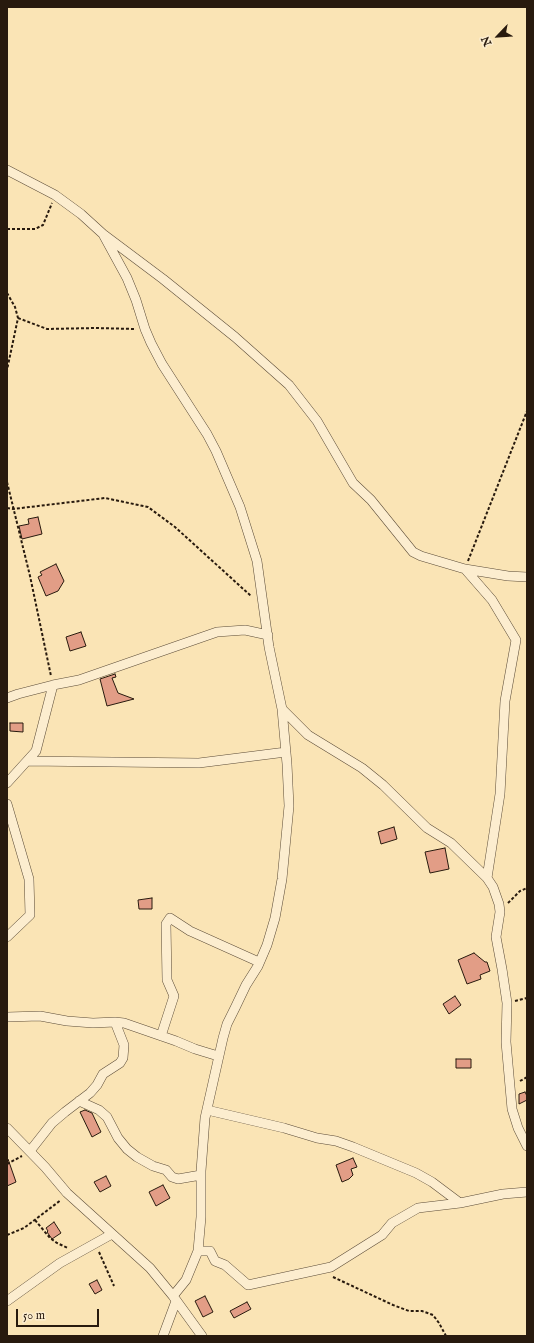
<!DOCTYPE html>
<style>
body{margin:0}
#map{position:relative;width:534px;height:1343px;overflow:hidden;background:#fae4b5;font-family:"IM FELL English",serif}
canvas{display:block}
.frame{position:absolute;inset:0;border:8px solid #281a0e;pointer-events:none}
.north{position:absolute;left:478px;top:16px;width:40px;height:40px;-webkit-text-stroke:3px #fcedcf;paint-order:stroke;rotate:245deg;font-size:11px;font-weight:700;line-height:16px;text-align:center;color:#281a0e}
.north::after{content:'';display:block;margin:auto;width:14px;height:18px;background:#281a0e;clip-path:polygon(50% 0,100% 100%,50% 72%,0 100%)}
.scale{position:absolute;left:16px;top:1309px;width:83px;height:18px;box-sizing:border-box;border:2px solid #281a0e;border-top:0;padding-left:5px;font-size:12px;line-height:14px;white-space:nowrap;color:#281a0e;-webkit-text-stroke:3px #fcedcf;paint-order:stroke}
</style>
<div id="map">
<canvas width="534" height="1343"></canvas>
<div class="frame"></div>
<div class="north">N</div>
<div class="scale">50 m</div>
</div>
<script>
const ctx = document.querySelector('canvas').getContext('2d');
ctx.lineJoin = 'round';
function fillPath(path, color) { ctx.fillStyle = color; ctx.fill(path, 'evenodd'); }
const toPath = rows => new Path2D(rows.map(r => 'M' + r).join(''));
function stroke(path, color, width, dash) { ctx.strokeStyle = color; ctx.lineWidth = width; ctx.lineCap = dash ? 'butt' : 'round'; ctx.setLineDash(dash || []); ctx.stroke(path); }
const building = toPath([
 [38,517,42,534,22,539,19,526,29,524,28,519,38,517],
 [56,564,64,581,58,591,46,596,38,577,42,575,40,572,56,564],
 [81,632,86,646,70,651,66,637,81,632],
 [115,674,116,677,112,678,118,693,134,699,107,706,100,679,115,674],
 [10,723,23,723,23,732,10,731,10,723],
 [394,827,397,839,381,844,378,832,394,827],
 [445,848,449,869,430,873,425,852,445,848],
 [152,898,152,909,139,909,138,900,152,898],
 [474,953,485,962,487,962,490,971,480,975,481,979,467,984,458,960,474,953],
 [455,996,461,1005,449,1014,443,1004,455,996],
 [456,1059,471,1059,471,1068,456,1068,456,1059],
 [525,1092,527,1096,527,1100,519,1104,519,1094,525,1092],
 [85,1110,92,1113,101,1132,92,1137,80,1112,85,1110],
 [353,1158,357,1167,351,1169,353,1175,349,1179,342,1182,336,1165,353,1158],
 [7,1159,8,1159,16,1182,7,1186,7,1159],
 [106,1176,111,1186,100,1192,94,1182,106,1176],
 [163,1185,170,1198,156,1206,149,1192,163,1185],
 [54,1222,61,1233,52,1239,47,1232,48,1231,46,1228,54,1222],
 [97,1280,102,1290,95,1294,89,1284,97,1280],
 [205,1296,213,1312,203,1317,195,1301,205,1296],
 [247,1302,251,1309,234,1318,230,1311,247,1302]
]);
fillPath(building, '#e29d86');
stroke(building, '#281a0e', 1);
const street = toPath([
 [7,170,55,195,81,214,103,234,163,279,235,337,289,385,317,421,353,483,371,500,413,552,421,556,465,569,508,576,527,577],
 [103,234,127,278,136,300,145,329,151,343,162,364,207,434,216,451,240,507,257,561,269,647,282,709,287,764,289,806,282,879,275,918,267,945,258,966,246,985,235,1008,227,1024,223,1038,205,1118,201,1171,201,1217,198,1251,186,1280,173,1296],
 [465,569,492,600,516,640,505,701,500,794,487,878],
 [7,698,18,694,53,685,79,680,217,632,245,630,268,635],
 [282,709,308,735,362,768,383,785,427,828,451,843,487,878,493,887,499,904,500,912,496,937,502,969,507,1003,506,1042,512,1109,518,1128,527,1146],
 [27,761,199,763,286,752],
 [7,783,36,751,53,685],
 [7,804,29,879,30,915,7,937],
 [7,1017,40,1016,67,1021,93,1023,115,1022,124,1023,176,1041,195,1049,218,1056],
 [161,1036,174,996,167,980,166,924,170,918,190,931,259,962],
 [79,1101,99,1110,107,1117,118,1138,127,1149,137,1157,153,1166,166,1170,172,1177,178,1179,201,1175],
 [207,1110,284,1128,317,1138,336,1141,353,1147,416,1173,432,1182,460,1203],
 [7,1128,45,1167,67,1193,150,1268,173,1296,202,1336],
 [30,1151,52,1123,65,1112,90,1093,97,1085,103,1074,120,1063,123,1058,124,1045,115,1022],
 [198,1251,210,1251,215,1261,225,1265,248,1285,331,1267,382,1235,392,1223,418,1208,460,1203,503,1194,527,1192],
 [7,1301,60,1263,112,1234],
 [163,1336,176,1301]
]);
stroke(street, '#5c4c38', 10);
stroke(toPath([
 [7,229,35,229,43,225,52,203],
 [7,293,15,307,18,318,7,370],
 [18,318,47,329,95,328,136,329],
 [7,482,30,576,51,676],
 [7,508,13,509,105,498,148,507,175,527,251,596],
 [468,561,527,411],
 [508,903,520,891,527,888],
 [515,1001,527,998],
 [520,1081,527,1077],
 [7,1164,22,1156],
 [35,1220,50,1238,57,1243,68,1248],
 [7,1235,24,1228,61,1200],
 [99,1252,114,1286],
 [333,1277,393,1305,409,1311,422,1311,433,1315,439,1323,446,1336]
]), '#281a0e', 2, [3, 2]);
stroke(street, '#fcedcf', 9);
</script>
